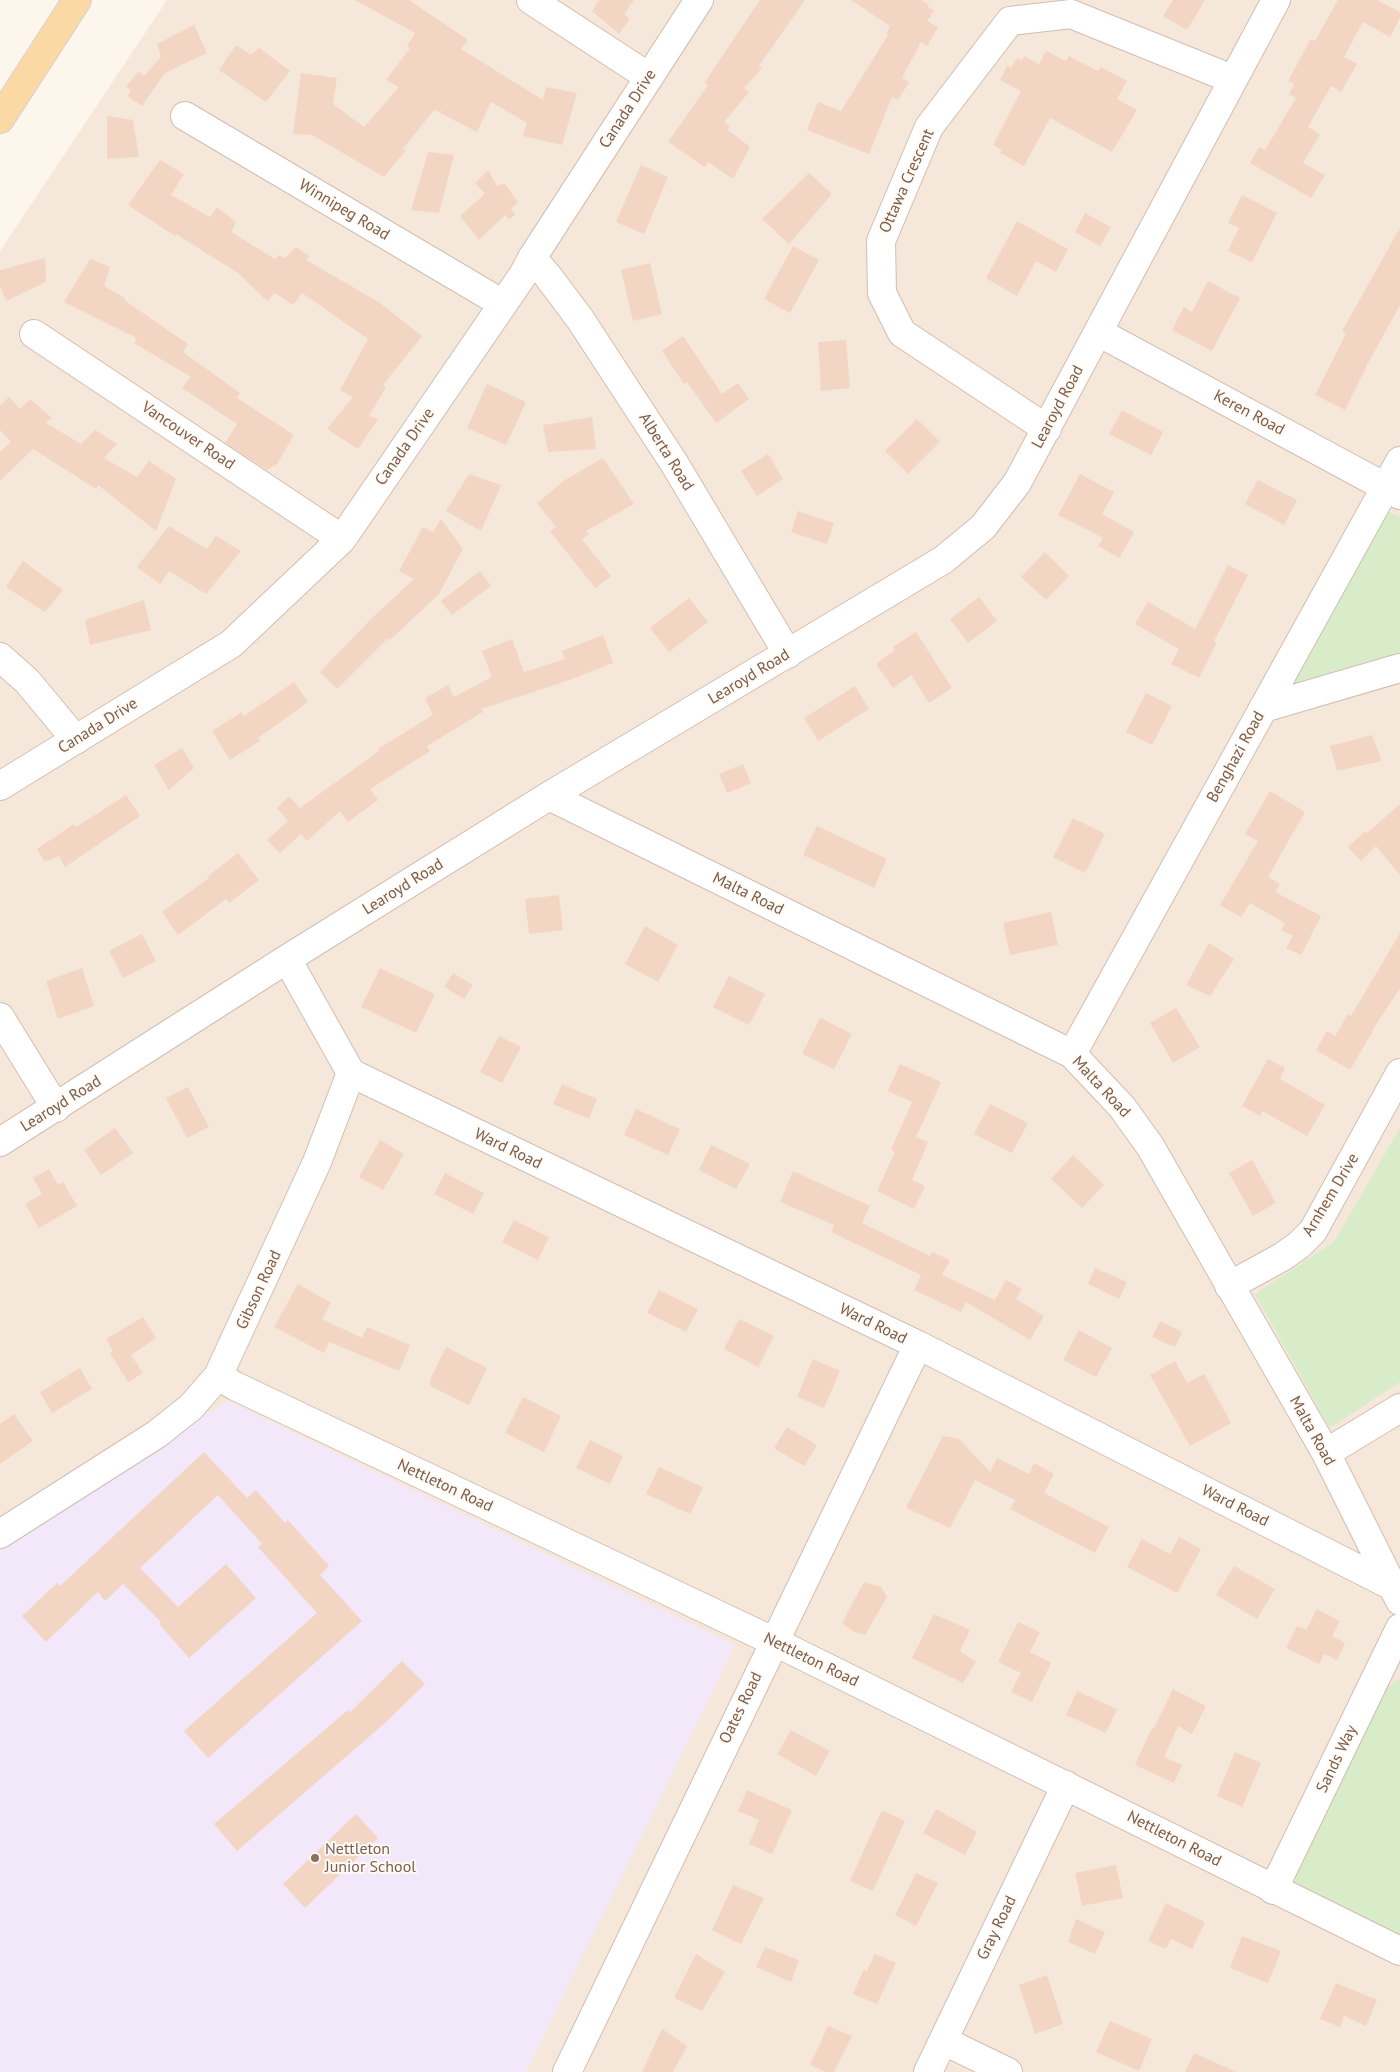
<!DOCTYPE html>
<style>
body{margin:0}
canvas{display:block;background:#fdf6ec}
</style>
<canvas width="1400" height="2072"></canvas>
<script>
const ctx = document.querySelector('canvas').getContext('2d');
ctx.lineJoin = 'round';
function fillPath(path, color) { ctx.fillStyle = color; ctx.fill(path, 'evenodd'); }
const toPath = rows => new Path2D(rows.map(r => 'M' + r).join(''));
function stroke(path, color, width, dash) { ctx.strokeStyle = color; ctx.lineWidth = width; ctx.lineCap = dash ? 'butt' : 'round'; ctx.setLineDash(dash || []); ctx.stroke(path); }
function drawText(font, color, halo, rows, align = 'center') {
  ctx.font = font + ' "PT Sans",sans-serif'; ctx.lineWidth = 4; ctx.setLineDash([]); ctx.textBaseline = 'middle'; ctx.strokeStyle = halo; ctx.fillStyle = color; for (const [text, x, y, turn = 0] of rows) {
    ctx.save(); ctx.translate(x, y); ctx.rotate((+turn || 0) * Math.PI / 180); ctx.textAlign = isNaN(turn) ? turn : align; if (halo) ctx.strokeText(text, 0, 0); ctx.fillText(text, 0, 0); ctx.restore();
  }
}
fillPath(toPath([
 [167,0,1400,0,1400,2072,0,2072,0,251]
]), '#f5e8da');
fillPath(toPath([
 [228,1401,735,1645,526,2072,0,2072,0,1546]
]), '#f3e8fa');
fillPath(toPath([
 [1388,511,1400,517,1400,656,1295,688,1287,686,1380,518],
 [1400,1128,1400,1382,1330,1428,1255,1294,1334,1242],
 [1398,1679,1400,1681,1400,1936,1288,1881,1381,1693]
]), '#d8ecc9');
fillPath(toPath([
 [355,0,409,0,468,40,461,49,543,100,546,87,577,93,562,145,523,136,527,123,491,102,477,132,440,113,442,109,439,112,434,110,402,150,406,150,384,177,312,135,293,134,301,73,337,78,333,104,364,127,399,87,386,80,410,48,407,46,415,33],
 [599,0,634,0,624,14,630,19,619,34,592,11],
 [760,0,805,0,759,66,762,68,744,88,749,92,724,122,730,126,728,130,750,147,733,179,708,162,705,167,668,142,708,85,705,82],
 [851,0,921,0,929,5,928,8,934,10,927,21,938,27,927,46,921,42,902,78,909,82,898,100,892,97,869,154,807,130,818,102,841,111,888,35,886,34,890,26],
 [1173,0,1205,0,1187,30,1163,16],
 [1338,0,1377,0,1400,12,1400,18,1390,37,1363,22,1344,57,1357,64,1341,92,1331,86,1308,127,1320,134,1303,163,1325,175,1311,198,1250,163,1259,147,1265,150,1296,98,1289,94,1294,84,1288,81,1311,39,1315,41],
 [194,25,207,53,165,73,142,106,127,96,131,90,126,87,138,72,144,76,161,57,157,44],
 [236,45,251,55,259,48,290,71,266,102,219,70],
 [1046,51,1066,61,1069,56,1098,71,1101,67,1127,81,1117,99,1137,110,1112,152,1050,118,1024,166,1000,153,1002,150,993,145,1021,91,1000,80,1007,66,1011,68,1017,58,1022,60,1024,56,1039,64],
 [107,116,133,120,139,157,107,159],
 [428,152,454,155,439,213,411,210],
 [160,160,184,174,171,195,210,217,217,207,236,222,231,232,275,259,279,255,285,258,296,247,309,256,306,260,380,303,422,336,383,385,386,387,369,416,378,419,358,449,327,429,353,397,340,390,368,339,302,293,293,305,275,293,267,301,238,273,176,234,175,236,128,205],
 [641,165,668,177,644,234,616,222],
 [488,170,497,186,504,183,518,202,511,209,515,215,509,219,505,215,479,240,460,216,485,194,475,183],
 [809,173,832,194,789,244,762,219],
 [1242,195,1277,213,1252,262,1228,251,1239,228,1228,223],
 [1085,213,1111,227,1100,246,1075,232],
 [1017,221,1068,249,1056,272,1036,261,1017,296,986,278],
 [1400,228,1400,305,1368,363,1345,410,1315,395,1346,334,1342,331],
 [793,246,819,260,790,313,764,299],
 [45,258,46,282,6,301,0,286,0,270],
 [90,259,110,267,104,286,125,298,124,300,188,344,183,352,240,393,237,398,294,435,277,464,267,470,225,443,237,424,182,388,191,377,134,343,137,338,64,302],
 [650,263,662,314,633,321,621,270],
 [1208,281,1240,298,1212,351,1172,330,1184,307,1192,312],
 [683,336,722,394,738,383,749,399,716,423,687,382,684,384,662,351],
 [846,340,850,388,821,391,818,342],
 [487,384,526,402,506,445,467,428],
 [9,397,20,409,30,399,52,418,46,423,81,444,95,430,117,444,104,458,137,477,149,461,176,479,156,531,98,485,96,489,33,449,0,481,0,452,11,442,0,430,0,406],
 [1122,410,1163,432,1151,455,1109,434],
 [592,417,596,449,548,452,543,425],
 [917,419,940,442,908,474,885,451],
 [768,454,783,479,757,496,741,471],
 [603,458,634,504,586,531,589,534,582,539,611,576,595,588,550,531,556,527,537,503,565,480],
 [469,474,501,485,481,531,446,511],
 [1080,474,1114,492,1102,514,1134,532,1119,558,1098,546,1103,538,1058,515],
 [1258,480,1297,500,1284,525,1245,504],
 [798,511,834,523,827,544,791,532],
 [441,519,463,549,439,594,390,640,388,638,337,689,320,672,371,619,414,579,399,571,423,527,433,532],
 [169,526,207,549,216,536,241,551,206,594,169,571,160,584,137,567],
 [1045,552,1069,576,1046,600,1021,577],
 [23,561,63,590,45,612,6,587],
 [1228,565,1248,575,1214,641,1217,642,1199,678,1171,664,1179,649,1135,624,1148,602,1195,629],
 [480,571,491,586,452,615,441,601],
 [979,597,997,621,968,643,950,619],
 [689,598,708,622,669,652,650,628],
 [144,600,151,630,90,645,85,620],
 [916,632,952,688,929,703,911,675,893,688,876,664,895,650,893,647],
 [603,635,613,663,561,683,481,709,483,712,427,746,430,751,370,789,378,800,348,822,340,811,307,841,301,834,280,853,267,840,288,821,277,808,289,796,300,808,379,751,378,749,433,715,425,698,448,685,454,697,492,677,482,651,512,639,524,672,565,659,562,651],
 [294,682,308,702,258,738,260,741,230,760,212,731,242,712,244,716],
 [855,686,869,709,818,741,804,718],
 [1146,693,1172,706,1152,745,1126,732],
 [1372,735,1382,761,1337,771,1330,746],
 [182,748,194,768,169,790,154,765],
 [743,764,751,783,727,793,719,774],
 [1270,791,1305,812,1268,877,1280,884,1275,892,1321,916,1301,955,1286,948,1293,936,1281,930,1285,923,1250,903,1241,917,1220,905,1258,841,1245,834],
 [126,795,140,816,65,867,59,856,45,862,37,849,74,824,76,827],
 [1400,804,1400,875,1376,846,1361,861,1348,847,1365,831,1367,833],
 [1073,818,1105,834,1085,873,1053,857],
 [817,826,887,859,874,888,803,855],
 [238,853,259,880,229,903,226,899,178,935,162,912,209,878,208,876],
 [559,895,563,930,529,934,525,899],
 [1051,912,1058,945,1010,955,1003,923],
 [645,926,678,945,658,982,625,964],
 [1400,933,1400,988,1373,1029,1374,1029,1350,1070,1316,1050,1327,1031,1335,1036,1348,1014,1351,1016],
 [142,934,156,961,123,978,109,951],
 [1209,943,1234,959,1210,996,1186,985],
 [82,968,94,1006,58,1019,46,981],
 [380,968,435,994,416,1033,361,1007],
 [453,973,473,985,464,999,444,987],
 [729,976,765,994,749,1025,713,1007],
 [1176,1008,1200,1047,1173,1063,1150,1023],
 [820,1018,852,1034,834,1069,802,1054],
 [499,1036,521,1047,502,1083,480,1072],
 [1268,1059,1285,1068,1280,1079,1325,1105,1307,1136,1262,1111,1260,1116,1242,1106],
 [900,1064,941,1082,916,1137,928,1142,912,1180,925,1186,914,1209,877,1191,895,1152,891,1150,912,1102,888,1091],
 [562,1084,597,1099,589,1119,553,1104],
 [188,1087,209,1127,187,1138,166,1098],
 [990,1104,1028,1123,1012,1153,974,1134],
 [636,1109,680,1129,668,1155,624,1135],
 [115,1128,133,1153,101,1175,84,1150],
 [380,1140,404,1154,383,1190,359,1177],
 [711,1145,750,1164,736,1189,699,1170],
 [1073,1155,1104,1185,1082,1208,1051,1179],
 [1252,1160,1276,1203,1253,1216,1229,1173],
 [49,1169,58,1185,63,1182,77,1206,39,1228,25,1204,42,1194,33,1178],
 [793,1171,870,1206,862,1223,930,1256,932,1252,950,1260,942,1275,995,1300,1006,1280,1022,1289,1016,1299,1044,1316,1030,1340,966,1302,961,1312,914,1290,921,1275,831,1232,834,1225,780,1202],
 [445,1173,484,1193,473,1214,434,1194],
 [514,1220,549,1237,538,1260,502,1242],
 [1095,1268,1127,1282,1119,1299,1088,1284],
 [298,1284,331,1303,322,1319,362,1338,367,1327,410,1345,399,1371,329,1342,324,1353,274,1327],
 [659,1290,698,1309,686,1332,647,1313],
 [143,1317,156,1338,131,1355,143,1373,128,1382,110,1353,113,1351,106,1339],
 [739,1319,774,1336,758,1367,724,1349],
 [1160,1321,1182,1332,1175,1347,1152,1337],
 [1079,1330,1112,1348,1096,1377,1063,1360],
 [446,1347,487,1368,469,1405,430,1386,430,1380],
 [813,1359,840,1371,824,1408,797,1397],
 [1175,1361,1187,1383,1204,1374,1231,1423,1190,1446,1150,1375],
 [80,1368,92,1389,52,1413,40,1392],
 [523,1397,561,1416,544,1452,505,1433],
 [14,1414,33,1441,0,1464,0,1424],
 [787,1427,817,1445,804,1466,774,1448],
 [943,1436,959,1439,990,1472,997,1458,1029,1474,1034,1463,1054,1474,1044,1493,1109,1527,1095,1553,1010,1509,1015,1500,975,1480,950,1528,906,1508],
 [590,1440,623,1456,610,1484,576,1468],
 [204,1452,247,1498,256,1490,285,1523,288,1520,329,1566,320,1575,362,1621,208,1758,184,1731,317,1613,258,1547,262,1544,218,1495,140,1568,178,1607,226,1564,256,1598,189,1658,159,1624,161,1622,123,1584,105,1601,98,1592,46,1642,22,1616,57,1583,60,1586],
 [659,1467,703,1487,690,1514,646,1494],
 [1179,1537,1201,1549,1177,1593,1127,1567,1142,1539,1170,1554],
 [1234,1566,1275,1589,1257,1619,1216,1595],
 [864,1582,881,1587,887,1597,865,1635,854,1632,842,1623],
 [1317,1609,1340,1621,1332,1636,1345,1643,1337,1660,1324,1654,1319,1664,1286,1648,1297,1626,1306,1630],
 [934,1614,970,1630,960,1651,976,1662,963,1683,912,1658],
 [1018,1622,1040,1632,1030,1652,1051,1663,1032,1702,1011,1692,1021,1673,998,1662],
 [402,1661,425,1684,385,1723,237,1851,214,1824,348,1710,350,1712],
 [1173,1689,1206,1706,1192,1734,1178,1726,1164,1757,1182,1765,1174,1783,1135,1765,1152,1728,1154,1728],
 [1077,1691,1117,1709,1106,1733,1066,1715],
 [791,1730,830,1751,816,1776,777,1754],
 [1235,1752,1261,1763,1242,1807,1217,1796],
 [747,1790,792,1810,772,1854,749,1844,759,1820,738,1811],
 [936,1809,977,1832,965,1855,923,1833],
 [882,1810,905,1821,873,1891,850,1881],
 [356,1814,378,1838,305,1908,283,1884],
 [1116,1865,1123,1898,1082,1906,1075,1873],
 [916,1873,938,1883,916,1926,895,1915],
 [733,1885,764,1898,741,1944,712,1930],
 [1166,1903,1205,1922,1192,1949,1171,1939,1166,1949,1148,1941],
 [1076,1919,1105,1932,1095,1954,1068,1942],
 [1242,1936,1281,1951,1268,1983,1230,1968],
 [765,1947,799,1960,791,1982,756,1967],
 [696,1954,725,1972,702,2011,674,1998],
 [875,1954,896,1963,877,2004,853,1994,864,1969,867,1971],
 [1047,1975,1063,2024,1035,2034,1019,1985],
 [1336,1983,1377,2000,1366,2026,1344,2016,1340,2027,1320,2019],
 [1110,2021,1152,2039,1139,2071,1096,2052],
 [828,2026,852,2036,834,2072,826,2072,810,2065],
 [662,2029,687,2046,673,2072,642,2072],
 [1194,2053,1236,2072,1185,2072]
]), '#f3d5c3');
const minor = toPath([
 [531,0,649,77],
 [185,116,503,304],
 [532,258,547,275,580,319,674,463,788,654],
 [1098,332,1400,495],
 [34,334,342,539],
 [1047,429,902,333,882,293,881,241,929,127,1010,21,1071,14,1232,79],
 [0,657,27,681,76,740],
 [1263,708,1400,668],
 [0,786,231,644,342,539,523,275,532,258,699,0],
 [549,796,1072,1054,1122,1107,1150,1146,1326,1453,1400,1601],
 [0,1017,56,1108],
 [1072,1054,1400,461],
 [351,1073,918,1345,1390,1585],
 [0,1142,287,959,549,796,943,560,983,527,1017,483,1276,0],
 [1229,1286,1282,1257,1299,1245,1313,1231,1400,1073],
 [218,1376,235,1386,773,1641,1400,1951],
 [1326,1453,1400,1408],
 [0,1534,157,1434,191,1407,218,1376,317,1162,351,1073,287,959],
 [1273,1890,1400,1628],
 [944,2041,1008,2072],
 [567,2072,918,1345],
 [928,2072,1066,1785]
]);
const major = toPath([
 [0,119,77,0]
]);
stroke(minor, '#d1beb0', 30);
stroke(major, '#dad1cd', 30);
stroke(minor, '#fff', 28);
stroke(major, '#fbd9a5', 28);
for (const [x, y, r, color] of [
 [315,1858,5,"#8d6e63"]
]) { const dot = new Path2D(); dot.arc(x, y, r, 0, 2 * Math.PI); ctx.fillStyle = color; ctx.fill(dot); stroke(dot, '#fffaf3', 2); }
drawText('16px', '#7a5c4d', '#fffaf3', [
 ["Canada Drive",628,109,-57],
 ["Ottawa Crescent",907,181,-66],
 ["Winnipeg Road",344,210,31],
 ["Learoyd Road",1058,407,-62],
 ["Keren Road",1249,413,28],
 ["Vancouver Road",188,436,34],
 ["Canada Drive",405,447,-55],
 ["Alberta Road",666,452,58],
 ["Learoyd Road",749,677,-31],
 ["Canada Drive",98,726,-32],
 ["Benghazi Road",1236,757,-61],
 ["Learoyd Road",403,887,-32],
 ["Malta Road",748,894,26],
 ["Malta Road",1101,1087,47],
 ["Learoyd Road",61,1104,-32],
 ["Ward Road",508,1149,26],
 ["Arnhem Drive",1331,1195,-59],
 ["Gibson Road",259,1290,-65],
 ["Ward Road",873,1324,26],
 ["Malta Road",1312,1431,61],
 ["Nettleton Road",445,1486,25],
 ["Ward Road",1235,1506,27],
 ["Nettleton Road",811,1660,26],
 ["Oates Road",741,1708,-64],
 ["Sands Way",1337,1759,-64],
 ["Nettleton Road",1174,1839,27],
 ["Gray Road",997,1928,-64]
]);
drawText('16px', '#785e54', '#fffaf3', [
 ["Nettleton",325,1849],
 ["Junior School",325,1867]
], 'left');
</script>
